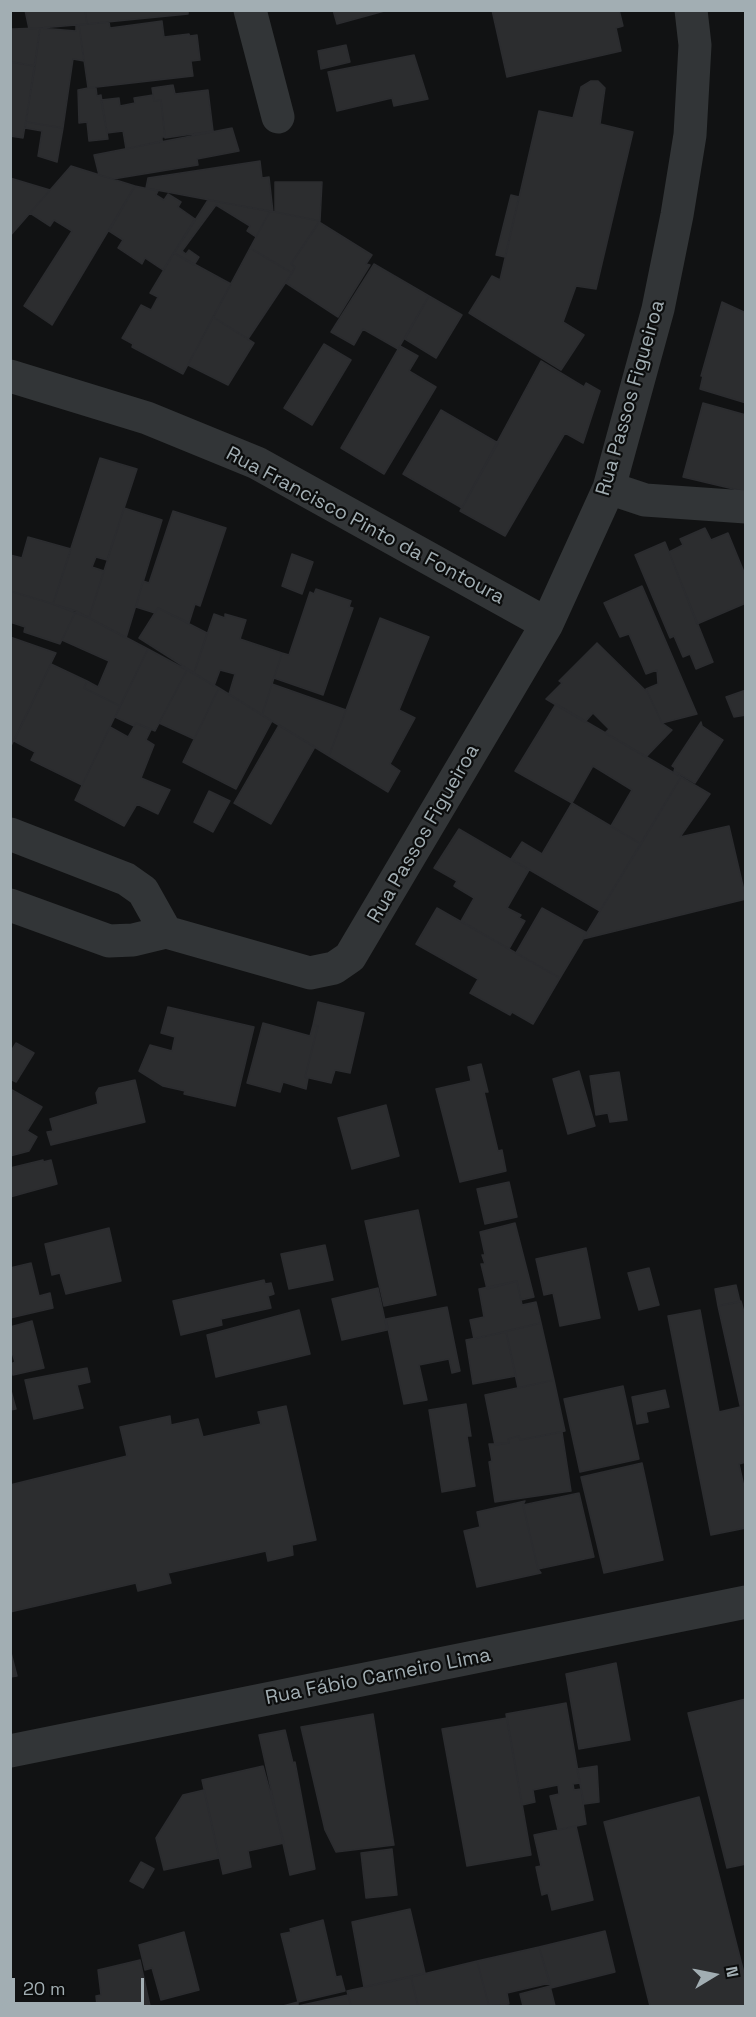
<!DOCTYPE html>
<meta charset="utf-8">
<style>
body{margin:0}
#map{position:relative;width:756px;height:2017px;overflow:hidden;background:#111213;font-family:"Space Grotesk",sans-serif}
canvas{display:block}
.frame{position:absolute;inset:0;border:12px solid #a2aeb3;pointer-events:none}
.north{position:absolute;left:684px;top:1945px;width:60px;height:60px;-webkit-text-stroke:4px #0c0d0d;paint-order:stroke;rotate:80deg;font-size:16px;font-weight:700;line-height:24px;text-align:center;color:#a2aeb3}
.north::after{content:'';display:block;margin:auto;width:21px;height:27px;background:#a2aeb3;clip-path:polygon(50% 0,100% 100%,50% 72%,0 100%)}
.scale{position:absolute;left:12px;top:1978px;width:132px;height:27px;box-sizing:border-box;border:3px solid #a2aeb3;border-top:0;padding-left:8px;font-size:18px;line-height:21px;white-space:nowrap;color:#a2aeb3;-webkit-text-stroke:4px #0c0d0d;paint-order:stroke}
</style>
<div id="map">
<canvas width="756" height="2017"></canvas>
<div class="frame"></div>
<div class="north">N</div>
<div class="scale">20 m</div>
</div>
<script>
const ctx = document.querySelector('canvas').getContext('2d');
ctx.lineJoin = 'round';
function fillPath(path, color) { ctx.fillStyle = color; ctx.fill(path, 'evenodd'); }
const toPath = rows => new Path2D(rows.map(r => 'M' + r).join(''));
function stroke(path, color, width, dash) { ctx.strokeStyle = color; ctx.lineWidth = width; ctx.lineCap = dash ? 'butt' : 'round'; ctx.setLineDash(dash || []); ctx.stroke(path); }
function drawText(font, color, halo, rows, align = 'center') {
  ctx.font = font + ' "Space Grotesk",sans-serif'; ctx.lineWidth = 4.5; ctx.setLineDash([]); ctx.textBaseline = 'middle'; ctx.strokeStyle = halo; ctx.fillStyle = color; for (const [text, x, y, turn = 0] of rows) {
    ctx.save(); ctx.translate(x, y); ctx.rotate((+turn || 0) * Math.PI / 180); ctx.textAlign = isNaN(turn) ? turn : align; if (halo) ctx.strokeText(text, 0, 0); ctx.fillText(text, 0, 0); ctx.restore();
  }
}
const building = toPath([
 [25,10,85,10,87,24,29,29,25,10],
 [85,10,188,10,188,14,87,24,85,10],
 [333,10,388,10,337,24,333,10],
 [492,10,619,10,623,26,616,28,621,51,507,77,492,10],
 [162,21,164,37,189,34,190,36,197,35,200,60,191,61,193,76,88,88,79,25,109,22,110,28,162,21],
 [79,25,84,61,73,59,63,128,26,122,40,28,76,31,76,26,79,25],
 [40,28,35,66,12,62,12,29,40,28],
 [346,45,350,62,321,69,318,51,346,45],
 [414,55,428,99,394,106,392,98,337,111,328,72,414,55],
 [10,62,35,66,23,138,10,136,10,62],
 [591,81,598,81,605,88,600,124,633,132,596,289,576,286,563,322,584,335,561,370,469,313,492,276,500,280,539,111,573,118,581,87,591,81],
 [173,85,175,94,208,90,213,131,165,138,161,100,154,101,152,88,173,85],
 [88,88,96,88,97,96,101,95,108,139,89,141,87,122,79,123,78,90,88,88],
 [153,95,154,101,161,100,165,137,162,137,162,141,126,149,123,131,107,133,101,100,119,98,120,106,135,103,134,98,153,95],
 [26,122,63,128,57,162,38,156,42,131,25,128,26,122],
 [232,128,239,151,197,159,198,165,113,179,99,175,94,155,232,128],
 [260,161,262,178,269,177,273,212,146,188,148,178,260,161],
 [71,166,135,186,52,325,24,306,72,231,54,220,50,226,30,213,71,166],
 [10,178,50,190,10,236,10,178],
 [275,182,322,182,320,221,275,212,275,182],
 [135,186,158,191,156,195,164,200,168,194,181,202,178,207,195,219,163,270,145,258,142,264,118,248,123,240,109,231,135,186],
 [511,195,519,197,505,257,496,255,511,195],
 [208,200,270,211,256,237,247,231,250,226,216,205,182,251,186,254,189,250,199,257,194,265,174,253,208,200],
 [270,211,320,221,291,264,295,267,292,273,250,248,270,211],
 [319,222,372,255,366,264,370,265,338,317,286,283,295,267,291,264,319,222],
 [250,248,292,273,248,339,213,317,250,248],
 [174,253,231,284,183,374,132,347,133,344,122,338,141,305,151,310,158,297,150,293,174,253],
 [374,264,429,296,398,349,363,329,354,345,331,332,374,264],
 [429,296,462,315,436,358,405,339,429,296],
 [722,302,746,313,746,403,700,389,703,376,701,376,722,302],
 [213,317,254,343,228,385,188,365,213,317],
 [324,344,351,360,312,425,284,408,324,344],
 [400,346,418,356,409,371,436,387,384,474,341,448,400,346],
 [541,361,584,387,586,383,600,391,583,443,565,433,505,536,460,511,541,361],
 [703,403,746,415,746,492,683,477,703,403],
 [441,410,498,443,462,508,403,474,441,410],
 [100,458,137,469,107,560,96,557,92,567,104,571,89,618,53,604,100,458],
 [124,508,162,520,126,638,89,618,124,508],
 [173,511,226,528,200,606,195,604,189,623,158,608,155,613,136,607,143,581,149,583,173,511],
 [705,528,711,540,728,533,746,577,746,603,697,624,669,552,683,545,680,539,705,528],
 [28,537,71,549,53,604,10,591,10,555,22,558,28,537],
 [665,542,713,662,696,669,690,654,683,657,674,636,670,638,635,555,665,542],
 [292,554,313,562,302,594,282,586,292,554],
 [642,586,697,714,662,723,646,689,658,684,657,670,646,674,629,634,620,637,604,603,642,586],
 [316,589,351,601,349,607,353,608,323,695,274,678,282,653,289,655,310,592,314,594,316,589],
 [10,591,76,611,60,644,24,632,25,627,10,622,10,591],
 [158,608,207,633,194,673,139,638,158,608],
 [76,611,148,649,120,706,84,688,87,681,98,687,109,661,62,640,76,611],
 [214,614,225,618,225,614,246,620,240,639,282,653,262,715,229,694,235,674,220,670,214,686,194,673,214,614],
 [380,618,429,637,399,710,415,718,390,764,400,771,388,792,329,756,380,618],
 [10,637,56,653,10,748,10,637],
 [597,643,648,693,662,723,672,730,646,757,605,733,609,729,593,713,585,722,546,699,562,683,559,681,597,643],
 [148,649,187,670,155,731,136,723,134,726,115,717,148,649],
 [51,664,87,681,84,688,120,706,82,785,31,760,35,752,14,741,51,664],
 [187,670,219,688,194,739,159,723,187,670],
 [272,684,346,710,329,756,262,715,272,684],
 [219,688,272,721,236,789,183,762,219,688],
 [746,690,746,715,734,717,726,697,746,690],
 [556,704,681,777,641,844,611,826,632,790,593,766,572,803,515,771,556,704],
 [701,722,702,726,723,740,695,783,674,771,675,768,672,766,701,722],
 [136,723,151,730,146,740,154,745,141,778,170,790,158,814,137,804,124,826,75,800,110,727,128,737,136,723],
 [279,725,315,747,271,824,234,803,279,725],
 [681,777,710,794,680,837,729,826,746,899,583,939,681,777],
 [209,791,230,801,213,832,194,822,209,791],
 [572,803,641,844,600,911,511,859,522,842,542,854,572,803],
 [459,829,529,870,507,908,521,915,519,918,525,921,509,949,461,921,474,898,454,886,457,881,434,868,459,829],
 [437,908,560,978,533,1024,512,1012,510,1015,470,993,478,979,416,944,437,908],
 [542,908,587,933,560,978,516,953,542,908],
 [318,1002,364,1013,350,1073,335,1070,331,1083,305,1077,318,1026,313,1025,318,1002],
 [168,1007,254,1027,235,1106,184,1094,185,1091,163,1086,139,1071,150,1045,172,1051,175,1037,161,1033,168,1007],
 [263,1023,310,1036,313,1025,318,1026,305,1077,308,1078,306,1089,283,1082,280,1092,247,1083,263,1023],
 [16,1043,34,1053,16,1082,10,1079,10,1053,16,1043],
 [481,1064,488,1092,484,1092,498,1151,502,1150,506,1171,460,1182,436,1089,471,1081,468,1067,481,1064],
 [579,1071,595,1126,568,1134,553,1079,579,1071],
 [619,1072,627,1120,610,1122,608,1113,596,1115,590,1076,619,1072],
 [135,1080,145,1122,51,1145,47,1132,53,1131,50,1119,98,1104,96,1093,99,1088,135,1080],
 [12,1090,42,1107,27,1131,37,1137,29,1151,10,1156,12,1090],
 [386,1105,399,1156,352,1169,338,1118,386,1105],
 [43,1160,43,1162,51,1160,57,1184,10,1197,10,1168,43,1160],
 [509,1182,517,1217,485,1224,477,1189,509,1182],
 [418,1210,436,1295,384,1306,365,1221,418,1210],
 [515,1223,534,1297,521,1300,517,1281,487,1289,481,1264,485,1264,482,1255,485,1255,480,1232,515,1223],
 [109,1228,121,1281,66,1294,60,1273,52,1275,45,1244,109,1228],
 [325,1245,333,1280,289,1289,281,1254,325,1245],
 [586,1248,600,1318,560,1326,553,1293,544,1295,536,1259,586,1248],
 [31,1263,39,1296,50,1293,53,1308,10,1318,10,1268,31,1263],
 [649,1268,659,1305,639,1310,628,1273,649,1268],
 [264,1280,265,1284,271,1283,274,1294,268,1296,271,1308,221,1319,222,1325,181,1335,173,1301,264,1280],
 [517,1281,522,1305,536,1302,541,1323,474,1339,470,1320,484,1317,479,1289,517,1281],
 [736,1285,740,1302,718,1306,715,1289,736,1285],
 [378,1288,387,1330,342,1340,332,1299,378,1288],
 [741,1301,746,1320,746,1404,740,1405,718,1306,741,1301],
 [447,1307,460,1371,452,1373,449,1359,419,1365,427,1400,404,1404,386,1319,447,1307],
 [299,1310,310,1354,216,1377,207,1335,299,1310],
 [700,1310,719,1412,740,1407,746,1432,746,1462,739,1464,746,1496,746,1528,711,1535,668,1316,700,1310],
 [32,1321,44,1368,13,1375,11,1364,15,1362,10,1346,10,1327,32,1321],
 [541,1323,554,1380,518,1388,506,1331,541,1323],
 [506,1332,516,1376,473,1384,466,1340,506,1332],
 [87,1368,90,1382,77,1385,83,1408,34,1419,25,1380,87,1368],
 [554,1380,565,1431,520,1440,519,1436,508,1439,509,1443,495,1445,485,1395,554,1380],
 [623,1386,639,1459,580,1472,564,1399,623,1386],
 [10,1387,16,1409,10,1410,10,1387],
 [665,1390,669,1407,646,1412,648,1422,637,1424,632,1397,665,1390],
 [466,1404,471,1436,467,1436,475,1486,442,1492,429,1410,466,1404],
 [746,1404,746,1432,740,1405,746,1404],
 [286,1406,316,1540,292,1545,293,1555,268,1561,266,1551,168,1573,171,1583,138,1591,136,1583,10,1612,10,1485,127,1456,120,1427,170,1416,171,1425,198,1419,203,1437,261,1424,258,1412,286,1406],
 [562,1432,571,1491,495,1502,489,1462,492,1461,489,1444,509,1443,508,1439,519,1436,520,1440,562,1432],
 [642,1463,663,1560,604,1573,581,1477,642,1463],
 [579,1493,594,1557,538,1569,523,1505,579,1493],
 [525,1501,523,1505,538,1569,541,1573,477,1587,464,1531,480,1527,477,1512,525,1501],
 [10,1649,17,1676,10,1677,10,1649],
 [616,1663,630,1740,579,1749,566,1674,616,1663],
 [746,1699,746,1864,727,1868,688,1713,746,1699],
 [566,1703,580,1783,573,1784,574,1790,581,1789,586,1824,558,1830,550,1796,559,1794,558,1785,533,1790,535,1802,522,1805,506,1714,566,1703],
 [373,1714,394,1845,336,1852,325,1830,301,1727,373,1714],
 [507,1718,531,1855,467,1866,442,1729,507,1718],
 [285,1730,293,1763,295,1762,315,1869,290,1875,259,1735,285,1730],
 [263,1766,284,1843,248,1851,251,1867,223,1874,202,1780,263,1766],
 [597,1766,599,1802,584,1804,577,1769,597,1766],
 [204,1790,219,1858,164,1870,156,1838,183,1795,204,1790],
 [699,1797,746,1981,746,2006,650,2006,604,1822,699,1797],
 [576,1826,593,1900,552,1910,548,1893,542,1895,536,1867,541,1866,534,1835,576,1826],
 [392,1849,397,1895,366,1898,361,1853,392,1849],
 [141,1862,154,1869,143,1888,130,1881,141,1862],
 [410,1909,425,1973,364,1987,352,1922,410,1909],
 [323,1920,336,1977,341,1976,345,1991,298,2002,281,1934,291,1932,290,1929,323,1920],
 [605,1931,615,1972,551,1988,539,1947,605,1931],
 [184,1932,199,1990,161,2000,152,1968,145,1970,139,1945,184,1932],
 [539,1947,550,1983,507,1993,509,2004,489,2006,477,1961,539,1947],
 [140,1960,150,2006,97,2006,96,1996,101,1995,98,1970,140,1960],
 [477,1961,489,2006,418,2006,411,1977,477,1961],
 [411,1977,418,2006,351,2006,347,1991,411,1977],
 [550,1986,555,2006,523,2006,520,1994,550,1986],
 [348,1995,351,2006,283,2006,298,2002,298,2006,348,1995]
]);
fillPath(building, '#2c2d2f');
stroke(building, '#2b2c2f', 1.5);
stroke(toPath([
 [250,10,278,117],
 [10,376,147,418,257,463,547,624],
 [609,488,645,500,746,507],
 [10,834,126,879,143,891,166,932],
 [10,905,109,941,133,940,166,932,310,973,334,968,350,957,547,624,609,488,658,309,677,215,690,135,695,45,691,10],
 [10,1751,746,1602]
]), '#323537', 33);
drawText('20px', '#a2aeb3', '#0c0d0d', [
 ["Rua Passos Figueiroa",631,398,-74],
 ["Rua Francisco Pinto da Fontoura",365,526,28],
 ["Rua Passos Figueiroa",424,834,-60],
 ["Rua Fábio Carneiro Lima",378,1677,-11]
]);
</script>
